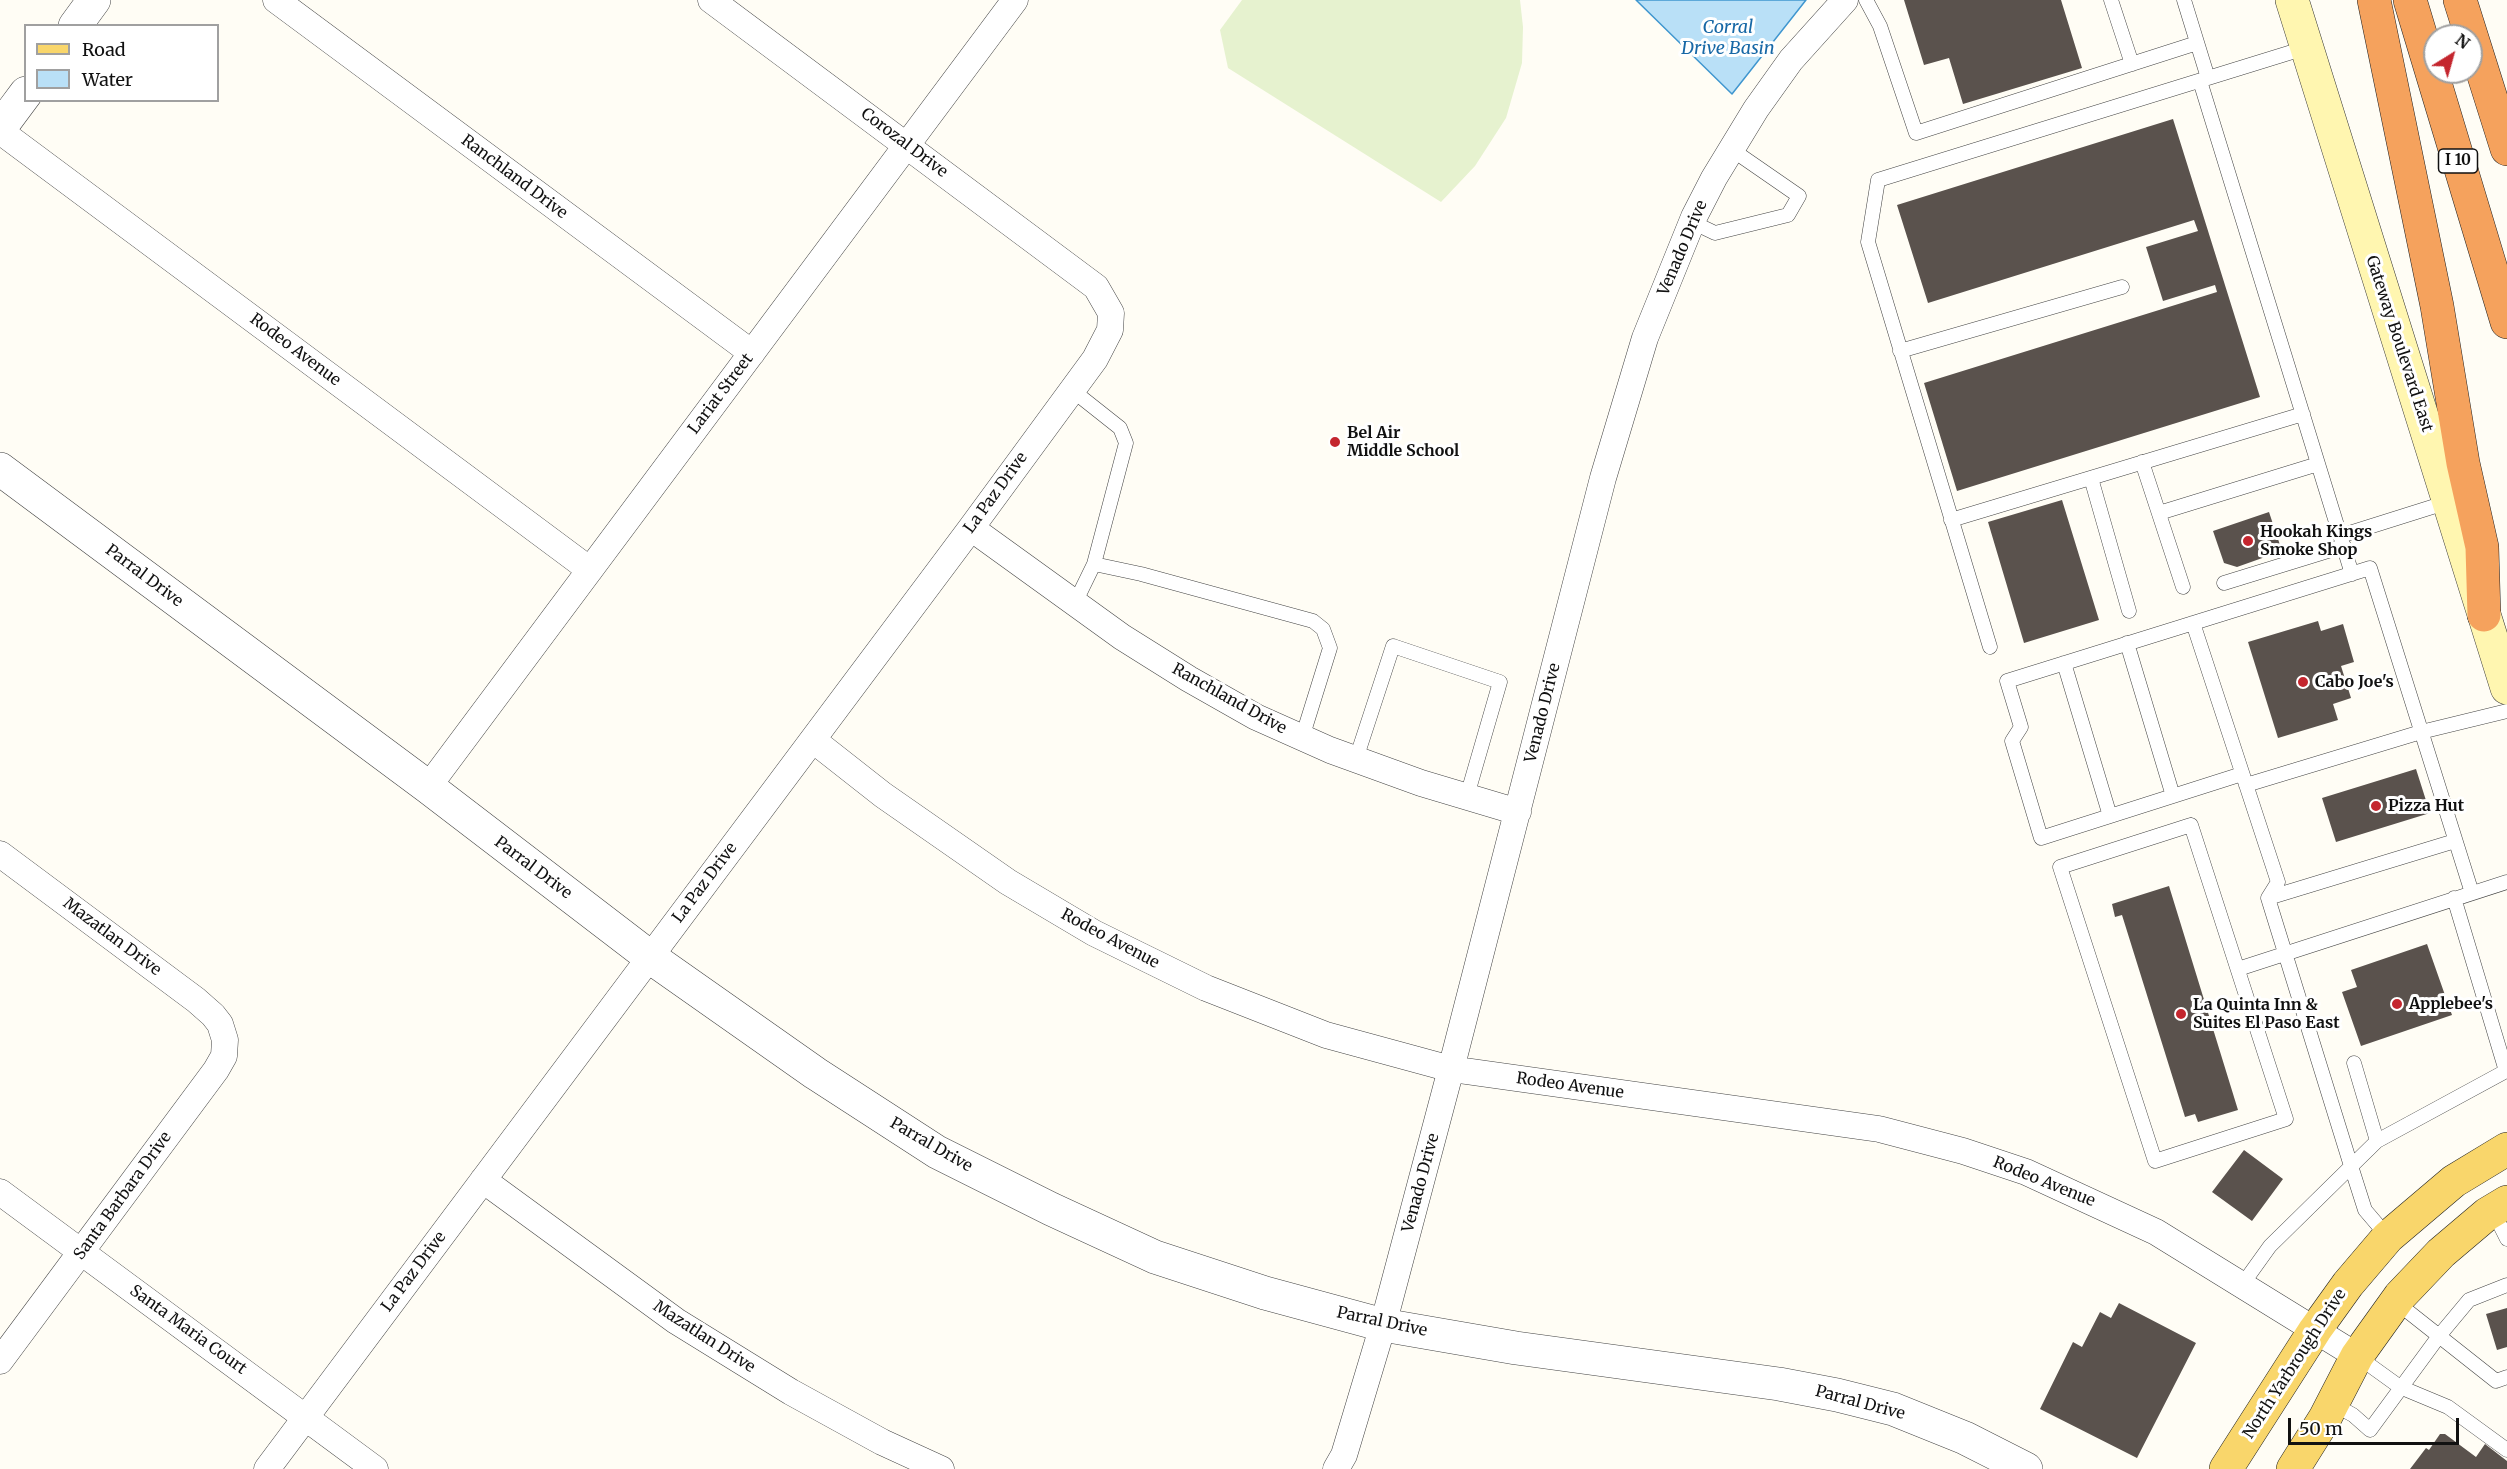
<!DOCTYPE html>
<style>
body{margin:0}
#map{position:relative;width:2507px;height:1469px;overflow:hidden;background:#fffdf5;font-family:Merriweather,serif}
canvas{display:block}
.legend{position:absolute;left:24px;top:24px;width:195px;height:78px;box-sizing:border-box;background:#fff;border:2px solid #a0a0a0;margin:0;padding:8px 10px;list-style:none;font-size:18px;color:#111}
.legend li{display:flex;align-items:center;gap:12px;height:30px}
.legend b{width:30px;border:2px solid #a0a0a0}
.north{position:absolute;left:2423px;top:24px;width:60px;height:60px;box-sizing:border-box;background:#fff;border:2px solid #a0a0a0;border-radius:50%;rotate:37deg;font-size:16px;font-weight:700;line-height:24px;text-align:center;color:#111}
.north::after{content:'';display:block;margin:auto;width:21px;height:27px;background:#c4262e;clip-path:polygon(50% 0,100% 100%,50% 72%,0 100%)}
.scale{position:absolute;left:2288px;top:1418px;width:171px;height:27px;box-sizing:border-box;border:3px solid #111;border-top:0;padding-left:8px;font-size:18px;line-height:21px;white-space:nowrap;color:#111;-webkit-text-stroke:4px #fff;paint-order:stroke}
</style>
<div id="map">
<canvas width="2507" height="1469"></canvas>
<ul class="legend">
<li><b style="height:8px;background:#f9d66b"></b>Road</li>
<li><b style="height:16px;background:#b9e0f7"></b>Water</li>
</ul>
<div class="north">N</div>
<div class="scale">50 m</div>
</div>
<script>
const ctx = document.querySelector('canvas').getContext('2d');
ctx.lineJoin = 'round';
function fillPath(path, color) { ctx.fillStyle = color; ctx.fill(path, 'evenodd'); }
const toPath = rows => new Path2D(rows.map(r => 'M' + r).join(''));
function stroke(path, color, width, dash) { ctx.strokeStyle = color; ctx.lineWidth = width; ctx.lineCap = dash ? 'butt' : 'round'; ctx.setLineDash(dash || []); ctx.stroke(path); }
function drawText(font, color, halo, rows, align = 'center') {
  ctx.font = font + ' Merriweather,serif'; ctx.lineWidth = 6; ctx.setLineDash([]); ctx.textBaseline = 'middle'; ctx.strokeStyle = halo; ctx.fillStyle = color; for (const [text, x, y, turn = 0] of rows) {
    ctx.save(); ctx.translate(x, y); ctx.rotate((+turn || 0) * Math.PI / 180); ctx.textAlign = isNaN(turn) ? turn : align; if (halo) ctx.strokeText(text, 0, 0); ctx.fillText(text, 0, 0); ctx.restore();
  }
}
fillPath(toPath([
 [1242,0,1520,0,1523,27,1522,63,1506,118,1475,166,1441,202,1228,68,1220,30]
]), '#e6f2cf');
const water = toPath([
 [1636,0,1806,0,1732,94,1636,0]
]);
fillPath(water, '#b9e0f7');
stroke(water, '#3f96cf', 1.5);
fillPath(toPath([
 [1904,0,2061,0,2082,68,1963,104,1949,58,1924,65],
 [2173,119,2260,397,1957,491,1924,383,2217,292,2215,285,2163,301,2146,247,2198,231,2194,220,1928,303,1897,205],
 [2062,500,2099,620,2024,643,1988,522],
 [2269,512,2282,551,2237,567,2224,563,2213,531],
 [2318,621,2321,631,2343,624,2354,662,2341,666,2351,698,2333,704,2338,720,2278,738,2248,642],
 [2416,769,2430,813,2336,842,2322,798],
 [2169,886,2238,1110,2198,1122,2195,1114,2185,1117,2122,915,2115,917,2112,904],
 [2427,944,2452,1015,2361,1046,2342,992,2357,987,2351,970],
 [2244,1150,2283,1179,2252,1221,2212,1192],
 [2119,1303,2196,1343,2137,1458,2040,1409,2073,1342,2082,1347,2100,1312,2111,1318],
 [2507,1308,2507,1347,2497,1350,2486,1314],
 [2440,1434,2445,1434,2476,1457,2485,1444,2507,1461,2507,1469,2410,1469,2426,1448,2429,1450]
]), '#5a524d');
const service = toPath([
 [1866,0,1880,26,1916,133,2197,43],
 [2111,0,2132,64],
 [2184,0,2208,78],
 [2200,81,2352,574],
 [1692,222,1715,233,1788,215,1799,196,1731,149],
 [1900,351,2122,287],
 [1072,390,1120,428,1126,443,1094,564],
 [2142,462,2183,587],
 [2091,478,2129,611],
 [2159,513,2318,464],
 [1951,520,2303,414],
 [2340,536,2448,502],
 [2224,583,2344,546],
 [1075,603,1094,564,1141,574,1313,621,1323,629,1330,648,1302,738],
 [2193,623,2278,882,2268,898,2351,1166,2365,1210,2388,1237],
 [2127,643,2173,796],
 [1990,647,1868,242,1878,180,2305,48],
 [2064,663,2110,816],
 [1356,759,1393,646,1500,682,1467,796],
 [2242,774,2041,838,2012,741,2021,727,2007,681,2370,568,2472,893],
 [2246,785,2421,732,2507,711],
 [2191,825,2286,1119,2155,1161,2060,867,2191,825],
 [2268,898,2455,841],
 [2238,969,2507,882],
 [2354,1063,2377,1141],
 [2493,1211,2507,1239],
 [2242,1285,2270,1246,2377,1141,2506,1071,2454,898],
 [2396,1302,2496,1381,2507,1377],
 [2357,1356,2400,1387,2448,1407,2507,1450],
 [2333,1404,2353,1415,2370,1430,2439,1336,2469,1300,2507,1285]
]);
const minor = toPath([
 [276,0,752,353],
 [0,131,590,570],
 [971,528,1122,637,1189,679,1256,717,1330,750,1421,783,1518,812],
 [813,740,883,795,1008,882,1094,933,1206,988,1326,1035,1451,1069,1879,1129,1963,1151,2026,1172,2156,1232,2357,1356],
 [428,787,1015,0],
 [0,854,196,1000,213,1015,220,1024,225,1040,224,1056,216,1070,0,1361],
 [483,1180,676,1321,791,1392,882,1442,941,1469],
 [0,1192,375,1469],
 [267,1469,971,528,1095,359,1110,330,1111,313,1096,287,711,0],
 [1336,1469,1344,1455,1383,1325,1451,1069,1603,478,1645,338,1694,217,1714,178,1756,109,1791,60,1845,0]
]);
const tertiary = toPath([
 [75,26,94,0],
 [0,128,26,93],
 [0,469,428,787,650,957,815,1073,937,1152,1051,1209,1155,1257,1265,1293,1383,1325,1516,1348,1779,1384,1837,1395,1893,1409,1965,1438,2026,1469]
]);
const secondary = toPath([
 [2292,0,2507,688]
]);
const primary = toPath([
 [2226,1469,2315,1330,2348,1284,2388,1237,2454,1181,2507,1149],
 [2293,1469,2325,1418,2357,1356,2400,1296,2441,1253,2487,1214,2507,1202]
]);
const motorway = toPath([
 [2374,0,2437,306,2463,463,2482,547,2484,615],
 [2410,0,2507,322],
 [2460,0,2507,149]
]);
stroke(service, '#444', 15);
stroke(minor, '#444', 27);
stroke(tertiary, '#444', 34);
stroke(secondary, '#333', 34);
stroke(primary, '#222', 34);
stroke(motorway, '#222', 34);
stroke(service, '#fff', 14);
stroke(minor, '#fff', 26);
stroke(tertiary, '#fff', 33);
stroke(secondary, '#fff6b0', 33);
stroke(primary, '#f9d66b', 33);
stroke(motorway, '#f5a25d', 33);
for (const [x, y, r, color] of [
 [1335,442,6,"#c4262e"],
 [2248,541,6,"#c4262e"],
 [2303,682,6,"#c4262e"],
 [2376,806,6,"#c4262e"],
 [2397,1004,6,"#c4262e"],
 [2181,1014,6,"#c4262e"]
]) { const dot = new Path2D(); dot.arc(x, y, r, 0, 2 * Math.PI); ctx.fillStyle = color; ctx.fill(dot); stroke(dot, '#fff', 2); }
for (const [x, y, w] of [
 [2458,161,39]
]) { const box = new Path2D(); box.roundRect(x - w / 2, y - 12, w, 24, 4.5); ctx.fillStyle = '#fff'; ctx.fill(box); stroke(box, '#111', 1.5); }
drawText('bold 15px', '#111', null, [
 ["I 10",2458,161]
]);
drawText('16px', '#111', '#fff', [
 ["Corozal Drive",904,143,37],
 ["Ranchland Drive",514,177,37],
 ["Venado Drive",1683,248,-67],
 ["Gateway Boulevard East",2399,344,72],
 ["Rodeo Avenue",295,350,37],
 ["Lariat Street",721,394,-53],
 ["La Paz Drive",996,493,-54],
 ["Parral Drive",144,576,37],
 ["Ranchland Drive",1229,699,29],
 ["Venado Drive",1543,713,-76],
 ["Parral Drive",533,868,37],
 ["La Paz Drive",705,883,-53],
 ["Mazatlan Drive",112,937,37],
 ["Rodeo Avenue",1110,939,28],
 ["Rodeo Avenue",1570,1086,8],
 ["Parral Drive",931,1145,30],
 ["Rodeo Avenue",2044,1182,22],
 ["Venado Drive",1421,1183,-75],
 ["Santa Barbara Drive",123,1196,-54],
 ["La Paz Drive",414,1272,-53],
 ["Parral Drive",1382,1322,12],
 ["Santa Maria Court",188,1330,36],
 ["Mazatlan Drive",704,1337,33],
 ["North Yarbrough Drive",2295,1364,-57],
 ["Parral Drive",1860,1403,15]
]);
drawText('bold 16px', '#111', '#fff', [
 ["Bel Air",1347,433],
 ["Middle School",1347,451],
 ["Hookah Kings",2260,532],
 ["Smoke Shop",2260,550],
 ["Cabo Joe's",2315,682],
 ["Pizza Hut",2388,806],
 ["Applebee's",2409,1004],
 ["La Quinta Inn &",2193,1005],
 ["Suites El Paso East",2193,1023]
], 'left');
drawText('italic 18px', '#1768a6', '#fff', [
 ["Corral",1728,28],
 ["Drive Basin",1728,49]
]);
</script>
